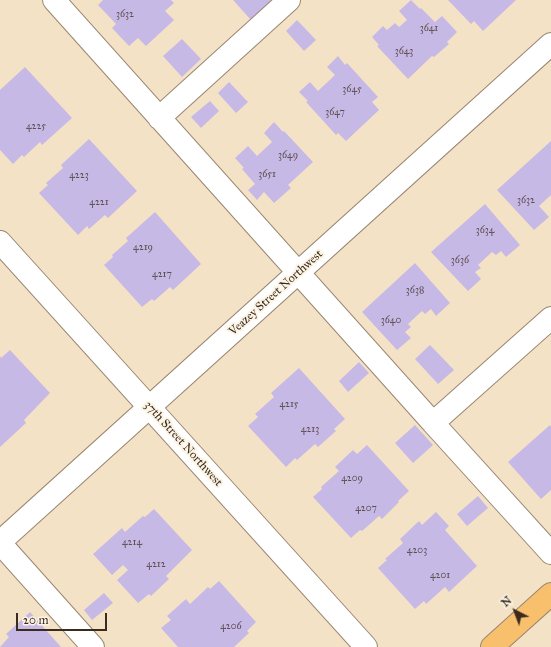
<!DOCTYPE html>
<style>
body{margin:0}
#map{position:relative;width:551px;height:647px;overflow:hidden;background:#f4e2c6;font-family:"IM FELL Great Primer",serif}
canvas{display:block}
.north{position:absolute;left:495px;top:591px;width:40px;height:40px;-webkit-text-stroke:3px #fcf5e5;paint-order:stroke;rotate:318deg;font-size:11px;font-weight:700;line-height:16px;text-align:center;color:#3b2a1e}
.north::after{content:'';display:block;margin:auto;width:14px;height:18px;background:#3b2a1e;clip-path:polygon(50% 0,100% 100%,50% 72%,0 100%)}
.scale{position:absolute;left:16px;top:613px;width:91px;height:18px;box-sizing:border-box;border:2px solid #3b2a1e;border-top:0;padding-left:5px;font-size:12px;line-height:14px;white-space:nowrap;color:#3b2a1e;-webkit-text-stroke:3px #fcf5e5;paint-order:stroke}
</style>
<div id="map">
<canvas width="551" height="647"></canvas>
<div class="north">N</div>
<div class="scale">20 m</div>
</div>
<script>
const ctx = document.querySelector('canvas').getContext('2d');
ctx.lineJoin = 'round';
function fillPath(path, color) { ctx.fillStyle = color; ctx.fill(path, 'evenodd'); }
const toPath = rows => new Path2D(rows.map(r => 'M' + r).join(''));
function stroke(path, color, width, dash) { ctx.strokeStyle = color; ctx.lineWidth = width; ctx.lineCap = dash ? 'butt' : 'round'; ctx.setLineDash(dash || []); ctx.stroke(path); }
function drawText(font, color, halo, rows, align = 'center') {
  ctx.font = font + ' "IM FELL Great Primer",serif'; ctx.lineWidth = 4; ctx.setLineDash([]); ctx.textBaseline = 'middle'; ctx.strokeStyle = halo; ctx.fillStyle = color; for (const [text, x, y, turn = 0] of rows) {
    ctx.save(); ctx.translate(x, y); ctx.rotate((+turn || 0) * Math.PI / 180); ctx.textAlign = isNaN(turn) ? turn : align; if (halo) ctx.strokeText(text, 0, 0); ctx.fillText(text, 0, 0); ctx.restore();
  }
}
fillPath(toPath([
 [103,0,171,0,174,3,165,11,174,20,146,46,138,38,129,46,112,28,116,24,98,5],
 [233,0,271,0,272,1,251,20],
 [411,0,420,9,421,8,435,22,442,16,457,32,447,42,449,44,434,57,432,56,408,79,377,46,379,45,372,37,383,26,387,30,395,23,399,27,407,20,399,11],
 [448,0,516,0,483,31,474,21,471,24],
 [297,20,316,40,304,51,286,31],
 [182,39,201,59,182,77,163,56],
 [338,56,345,65,347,63,378,97,372,102,379,110,346,141,338,133,336,135,306,102,308,101,299,92,310,82,318,91,335,75,327,67],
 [25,67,72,118,42,145,40,142,24,157,22,155,13,164,0,150,0,90],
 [229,82,248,102,236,113,218,93],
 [210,101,219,111,201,128,191,117],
 [274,122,283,132,284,131,313,162,288,185,291,188,274,203,264,192,257,200,248,190,255,184,242,169,244,168,235,158,248,146,257,156,272,142,264,133],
 [89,139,137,191,108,218,105,215,89,229,87,226,78,235,39,193,48,185,46,183,63,168,61,165],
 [551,141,551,195,539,206,549,217,534,230,497,190],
 [485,204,520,245,506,257,501,251,496,255,492,252,478,265,481,268,475,272,481,279,468,291,431,252],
 [155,212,201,264,173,290,170,287,154,301,152,299,142,307,104,265,113,257,112,255,128,241,126,238],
 [415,263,450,303,436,316,431,309,425,314,422,311,408,324,411,327,405,332,411,338,397,350,362,312],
 [430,345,454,370,438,384,415,359],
 [10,350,50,393,24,420,26,423,0,447,0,356,1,358],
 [359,362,369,373,348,392,339,381],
 [299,368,345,419,334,429,336,431,318,447,315,444,297,460,295,458,286,467,248,426,258,417,255,414,274,397,271,393],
 [415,425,433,445,413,463,395,443],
 [550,425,551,427,551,490,541,499,508,462],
 [367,445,409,491,398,501,399,502,382,519,379,516,362,531,360,530,351,538,313,497,322,489,321,487,339,471,335,467,353,450,357,454],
 [478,496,488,508,467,526,457,514],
 [154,509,192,550,166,576,169,579,151,596,149,594,138,603,117,580,128,570,123,565,112,575,93,554,122,528,125,532,143,516,145,517],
 [436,512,449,526,445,530,477,566,449,592,445,587,426,604,424,601,415,609,378,568,387,560,385,559,403,543,400,539,419,521,422,525],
 [219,581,256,622,247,631,249,633,234,647,178,647,161,628,171,620,167,616,186,599,190,604,208,587,210,589],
 [104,593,113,603,92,620,84,610],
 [30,612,61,647,0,647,9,637,6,634]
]), '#c6b9e6');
const minor = toPath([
 [54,0,433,423,551,318],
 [159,118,289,0],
 [0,242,366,647],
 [433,423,551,553],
 [0,542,551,44],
 [0,543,93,647]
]);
const major = toPath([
 [492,647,551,594]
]);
stroke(minor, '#988672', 24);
stroke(major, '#988672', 24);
stroke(minor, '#fff', 22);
stroke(major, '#f8bf6c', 22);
drawText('10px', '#5e4e50', null, [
 ["3632",125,15],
 ["3641",429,29],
 ["3643",404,52],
 ["3645",352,90],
 ["3647",335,113],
 ["4225",36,127],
 ["3649",288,156],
 ["3651",267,175],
 ["4223",79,176],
 ["3632",526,201],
 ["4221",99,203],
 ["3634",485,231],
 ["4219",143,248],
 ["3636",460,261],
 ["4217",162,275],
 ["3638",415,291],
 ["3640",391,321],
 ["4215",289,405],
 ["4213",310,430],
 ["4209",352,479],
 ["4207",366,509],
 ["4214",132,543],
 ["4203",417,551],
 ["4212",156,565],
 ["4201",440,576],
 ["4206",231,627]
]);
drawText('12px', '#3b2a1e', '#fcf5e5', [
 ["Veazey Street Northwest",276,293,-42],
 ["37th Street Northwest",183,444,48]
]);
</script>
